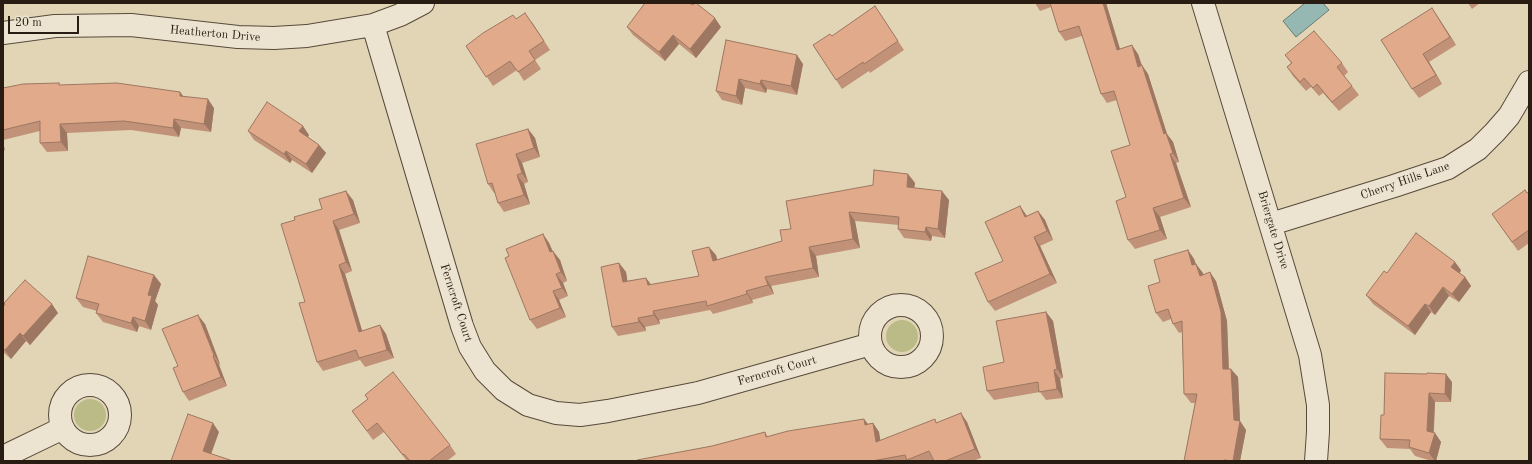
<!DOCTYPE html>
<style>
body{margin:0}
#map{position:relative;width:1532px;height:464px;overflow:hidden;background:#e2d5b6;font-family:"Old Standard TT",serif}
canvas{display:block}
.frame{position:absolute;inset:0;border:4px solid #291c12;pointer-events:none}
.scale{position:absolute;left:8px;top:16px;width:71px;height:18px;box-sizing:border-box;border:2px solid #291c12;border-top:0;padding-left:5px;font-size:12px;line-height:14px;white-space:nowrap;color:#291c12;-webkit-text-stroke:3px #ece4d0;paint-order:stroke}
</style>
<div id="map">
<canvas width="1532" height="464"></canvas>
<div class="frame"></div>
<div class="scale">20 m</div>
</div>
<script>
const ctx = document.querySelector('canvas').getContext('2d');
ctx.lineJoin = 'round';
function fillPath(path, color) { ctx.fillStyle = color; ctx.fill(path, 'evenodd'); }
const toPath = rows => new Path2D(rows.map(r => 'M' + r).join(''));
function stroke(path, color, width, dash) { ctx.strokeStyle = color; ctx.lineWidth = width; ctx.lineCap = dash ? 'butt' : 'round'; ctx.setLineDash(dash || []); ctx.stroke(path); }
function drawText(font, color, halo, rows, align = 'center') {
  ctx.font = font + ' "Old Standard TT",serif'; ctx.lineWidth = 3.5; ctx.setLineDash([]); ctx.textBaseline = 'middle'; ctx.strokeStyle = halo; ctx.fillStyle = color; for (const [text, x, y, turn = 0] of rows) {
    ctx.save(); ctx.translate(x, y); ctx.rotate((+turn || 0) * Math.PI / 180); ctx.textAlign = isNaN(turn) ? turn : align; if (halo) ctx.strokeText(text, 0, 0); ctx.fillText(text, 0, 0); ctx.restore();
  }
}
fillPath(toPath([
 '886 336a16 16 0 1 1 32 0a16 16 0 1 1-32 0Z',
 '74 415a16 16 0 1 1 32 0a16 16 0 1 1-32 0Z'
]), '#bb8');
const water = toPath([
 [1305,3,1323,3,1329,10,1296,37,1283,21,1305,3]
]);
fillPath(water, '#95b8b2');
stroke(water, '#6a7a72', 1);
const minor = toPath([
 [1203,3,1310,355,1318,405,1318,432,1316,461],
 [373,25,462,326,470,347,485,371,504,390,528,405,556,413,580,415,608,411,698,393,871,344],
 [3,33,55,26,131,25,238,37,274,38,307,36,373,25,400,15,423,3],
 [1271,224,1394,186,1448,168,1478,149,1495,132,1509,116,1529,82],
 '870 336a31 31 0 1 1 62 0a31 31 0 1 1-62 0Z',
 '60 415a30 30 0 1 1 60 0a30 30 0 1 1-60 0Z',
 [3,457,63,428]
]);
stroke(minor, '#574a3b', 24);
stroke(minor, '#ece4d0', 22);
fillPath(toPath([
 [1035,3,1106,3,1120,49,1138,54,1142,66,1148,74,1167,134,1173,142,1179,162,1176,163,1191,207,1160,217,1167,239,1135,249,1128,240,1126,197,1130,145,1117,100,1107,103,1101,94,1082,36,1065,41,1059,32,1051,7,1040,11],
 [1468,3,1480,3,1472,9],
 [875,6,904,50,870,73,869,71,842,89,813,45,832,36],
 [1432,8,1456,45,1429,62,1442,84,1419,98,1412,89],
 [516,19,532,22,550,50,535,60,541,69,524,81,517,70,493,86,466,46],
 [627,27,721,27,696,58,679,44,665,61,633,35],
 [726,40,803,64,797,95,767,89,766,93,745,88,742,105,722,100,716,91],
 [1285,55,1342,63,1348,72,1344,76,1352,86,1359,95,1339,111,1323,93,1319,96,1311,87,1306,91,1293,76,1287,67,1291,63],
 [61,85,180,92,183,96,214,108,211,132,181,128,179,137,131,130,67,133,68,151,47,152,40,143,40,131,3,140,3,88],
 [528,129,535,138,540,157,522,163,528,182,524,184,530,204,504,212,498,203,495,193,494,193,488,184],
 [248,131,309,135,308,137,319,145,326,153,312,173,292,160,290,163,254,140],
 [908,174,915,183,914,188,949,200,945,238,932,236,931,241,904,238,898,229,899,225,855,221,860,248,816,256,819,277,771,286,774,294,752,300,753,303,713,314,710,310,659,320,660,324,645,327,646,331,618,336,612,327,619,263,626,272,627,281,646,278,651,285,699,276,716,255,717,260,782,241,791,229,873,185],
 [1529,192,1529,243,1518,251,1492,214],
 [353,200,360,223,339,230,352,271,345,274,362,331,380,325,386,334,394,358,365,367,360,360,323,371,317,362,305,302,295,220],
 [1020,206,1027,216,1038,211,1045,220,1053,240,1040,246,1057,283,995,311,988,302,1003,261],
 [543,234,549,243,553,252,560,260,567,281,563,283,568,296,559,300,566,317,537,329,530,320,509,256],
 [1188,250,1194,259,1196,264,1203,275,1216,281,1227,321,1229,369,1238,377,1240,421,1246,430,1240,461,1184,461,1195,403,1191,403,1184,394,1182,332,1179,333,1173,324,1171,319,1163,322,1156,313,1160,282],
 [1461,270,1460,273,1465,277,1471,286,1459,302,1449,296,1435,315,1431,312,1415,335,1373,304,1366,295,1387,273],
 [154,275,161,284,155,301,158,305,151,330,139,326,137,332,103,322,96,313,97,311,83,307,76,298],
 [4,303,58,313,30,345,26,341,11,359,3,352,3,307,5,304],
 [1046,312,1053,321,1063,378,1060,379,1063,398,1046,400,1040,392,994,400,987,391,1004,362],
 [205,324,220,364,219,365,227,386,189,401,183,392,178,366],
 [1385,373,1452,382,1451,402,1435,402,1434,432,1441,442,1436,461,1432,461,1415,456,1410,449,1387,448,1380,439,1384,415],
 [365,395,450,445,456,454,447,461,407,461,384,432,373,440,352,411,368,399],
 [864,419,868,424,873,423,879,432,880,441,937,422,967,422,981,458,973,461,637,461,712,446,765,432,768,437]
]), '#c19278');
fillPath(toPath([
 [1103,3,1106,3,1123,59,1117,50],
 [1432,8,1438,17,1456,45,1450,37],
 [715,18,721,27,696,58,690,49],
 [673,35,679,44,665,61,659,52],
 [1132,45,1138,54,1145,75,1138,67],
 [1423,54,1429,62,1442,84,1436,75],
 [797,55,803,64,797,95,791,86],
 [1142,65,1148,74,1167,134,1173,142,1179,162,1173,153,1164,134],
 [739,79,745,88,742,105,736,96],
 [761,80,767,89,766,93,760,84],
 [180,92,186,100,180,96],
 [208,99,214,108,211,132,204,124],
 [174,119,181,128,179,137,173,128],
 [60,124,67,133,68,151,61,142],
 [303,126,309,135,306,140,299,131],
 [528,129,535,138,540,157,534,148],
 [3,141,5,151,3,148],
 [319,145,326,153,312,173,306,164],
 [286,151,292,160,290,163,284,154],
 [516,154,522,163,528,182,522,173],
 [1170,154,1176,163,1191,207,1184,198],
 [908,174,915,183,913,196,907,187],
 [517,175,524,184,530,204,524,195],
 [346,191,353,200,360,223,354,214],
 [942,191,949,200,945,238,938,229],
 [1020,206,1026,215,1031,226,1025,217],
 [1153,208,1160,217,1167,239,1160,230],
 [1038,211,1045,220,1053,240,1047,231],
 [849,212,855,221,860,248,853,239],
 [333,221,339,230,352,271,346,262],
 [926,227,932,236,931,241,925,232],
 [543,234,549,243,557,261,550,252],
 [1034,237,1040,246,1057,283,1050,274],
 [709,247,716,255,720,270,713,261],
 [809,247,816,256,819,277,813,268],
 [1188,250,1194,259,1199,274,1192,265],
 [553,251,560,260,567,281,561,272],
 [1455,262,1461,270,1458,276,1451,267],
 [619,263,626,272,629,291,623,282],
 [1196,264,1203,273,1206,284,1200,276],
 [339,265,345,274,365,340,359,332],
 [1210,272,1216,281,1227,321,1229,378,1223,369],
 [556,274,563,283,568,296,562,288],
 [154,275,161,284,155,301,158,305,151,330,145,321,148,295],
 [765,277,771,286,774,294,768,285],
 [1465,277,1471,286,1459,302,1452,294],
 [646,278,653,287,648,285],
 [1443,287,1449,296,1435,315,1429,306],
 [553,291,559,300,566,317,560,308],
 [746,291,752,300,753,303,747,294],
 [52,304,58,313,30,345,23,336],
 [1425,304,1431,312,1415,335,1408,326],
 [653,311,659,320,660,324,654,315],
 [1046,312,1053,321,1063,378,1057,369],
 [198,315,205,324,220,364,214,355],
 [133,317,139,326,137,332,131,323],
 [638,318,645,327,646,331,639,322],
 [380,325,386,334,394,358,387,350],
 [20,333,26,341,11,359,5,350],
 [213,356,219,365,227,386,221,377],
 [1231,369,1238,377,1240,422,1240,421,1246,430,1240,461,1233,461,1234,420],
 [1054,370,1060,379,1063,398,1057,389],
 [1446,374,1452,382,1451,402,1445,394],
 [1429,393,1435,402,1433,438,1435,433,1441,442,1436,461,1435,461,1429,453,1427,431],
 [961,413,967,422,981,458,975,449],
 [864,419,870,427,865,425],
 [213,423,219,432,209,460,203,451],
 [873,423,879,432,882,451,876,442]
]), '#9d7761');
const building = toPath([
 [645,3,689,3,693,5,694,3,696,3,715,18,690,49,673,35,659,52,627,27,645,3],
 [1050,3,1103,3,1117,50,1132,45,1138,67,1142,65,1164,134,1166,133,1173,153,1170,154,1184,198,1153,208,1160,230,1128,240,1116,201,1126,197,1111,151,1130,145,1114,91,1101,94,1079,26,1059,32,1050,3],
 [875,6,898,41,864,64,863,62,836,80,813,45,830,34,832,36,875,6],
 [1432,8,1450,37,1423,54,1436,75,1412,89,1381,40,1432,8],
 [525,13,544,41,529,51,535,60,518,72,510,61,486,77,466,46,483,33,513,15,516,19,525,13],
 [1314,31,1342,63,1337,67,1352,86,1332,102,1317,84,1313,88,1304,78,1300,82,1287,67,1292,63,1285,55,1314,31],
 [726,40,797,55,791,86,761,80,760,84,739,79,736,96,716,91,726,40],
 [59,83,59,85,117,83,180,92,180,96,208,99,204,124,174,119,173,128,124,121,60,124,61,142,40,143,40,121,3,130,3,88,23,84,59,83],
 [267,102,303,126,299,131,319,145,306,164,286,151,284,154,248,131,267,102],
 [528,129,534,148,516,154,522,173,517,175,524,195,498,203,492,183,488,184,476,144,528,129],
 [874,170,908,174,907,187,942,191,938,229,926,227,925,232,898,229,899,217,849,212,853,239,809,247,813,268,765,277,768,285,746,291,747,294,707,306,706,301,653,311,654,315,638,318,639,322,612,327,601,267,619,263,623,282,646,278,648,285,699,276,692,251,709,247,713,261,782,241,780,230,791,229,786,201,873,185,874,170],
 [1525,190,1527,193,1529,192,1529,230,1512,242,1492,214,1525,190],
 [346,191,354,214,333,221,346,262,339,265,359,332,380,325,387,350,359,358,356,350,317,362,299,303,305,302,281,224,295,220,294,217,322,209,319,199,346,191],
 [1020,206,1025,217,1038,211,1047,231,1034,237,1050,274,988,302,975,273,1003,261,985,222,1020,206],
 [1416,233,1455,262,1451,267,1465,277,1452,294,1443,287,1429,306,1425,304,1408,326,1366,295,1384,271,1387,273,1416,233],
 [543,234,550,252,553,251,561,272,556,274,562,288,553,291,560,308,530,320,505,258,509,256,506,249,543,234],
 [1188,250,1192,265,1196,264,1200,276,1210,272,1221,312,1223,369,1231,369,1234,420,1240,421,1233,461,1224,460,1223,461,1184,461,1197,394,1184,394,1182,321,1173,324,1168,309,1156,313,1148,286,1160,282,1154,260,1188,250],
 [88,256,154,275,148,295,152,296,145,321,133,317,131,323,96,313,99,304,76,298,88,256],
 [25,280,52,304,23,336,20,333,5,350,3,348,3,307,5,304,4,303,25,280],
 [1046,312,1057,369,1054,370,1057,389,1039,392,1038,382,987,391,983,367,1004,362,996,321,1046,312],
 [198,315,214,355,213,356,221,377,183,392,173,368,178,366,162,329,198,315],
 [393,372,450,445,429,461,410,461,404,454,403,455,377,423,367,431,352,411,368,399,365,395,393,372],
 [1385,373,1427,374,1427,373,1446,374,1445,394,1429,393,1427,431,1435,433,1429,453,1409,447,1410,440,1380,439,1381,415,1384,415,1385,373],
 [961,413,975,449,945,461,934,461,929,451,907,460,905,455,872,461,637,461,637,460,712,446,765,432,766,437,788,431,864,419,865,425,873,423,876,442,935,419,936,423,961,413],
 [188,414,213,423,203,451,233,461,171,461,188,414]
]);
fillPath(building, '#e0aa8b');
stroke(building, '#9d7761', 1);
drawText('12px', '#291c12', '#ece4d0', [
 ["Heatherton Drive",215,34,5],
 ["Cherry Hills Lane",1405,181,-19],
 ["Briergate Drive",1273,230,73],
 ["Ferncroft Court",456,303,72],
 ["Ferncroft Court",777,371,-16]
]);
</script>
